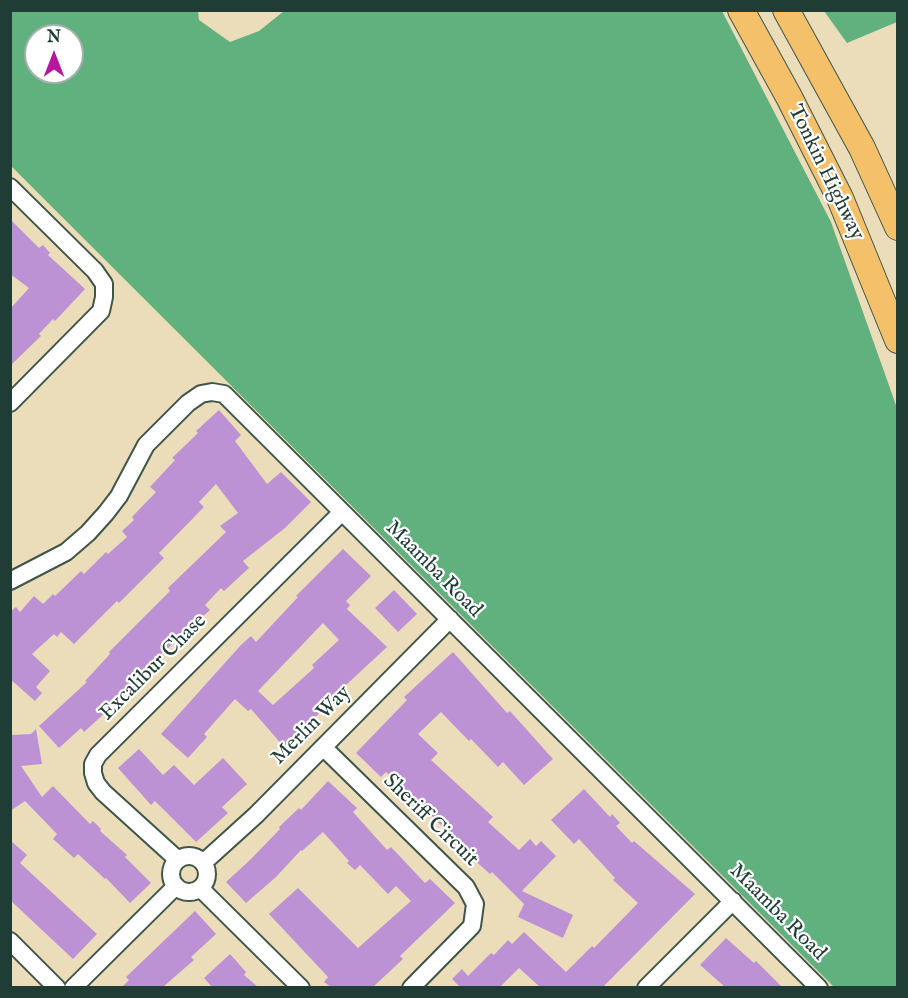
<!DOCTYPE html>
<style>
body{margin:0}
#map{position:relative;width:908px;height:998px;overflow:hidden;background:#ecddba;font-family:"IM FELL English",serif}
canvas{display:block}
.frame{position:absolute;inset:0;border:12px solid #1f3d34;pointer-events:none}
.north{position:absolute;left:24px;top:24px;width:60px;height:60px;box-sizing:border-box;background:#fff;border:2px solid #a5b1ae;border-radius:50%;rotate:0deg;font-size:16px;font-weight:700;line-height:24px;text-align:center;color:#1f3d34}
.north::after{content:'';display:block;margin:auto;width:21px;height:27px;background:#b5179e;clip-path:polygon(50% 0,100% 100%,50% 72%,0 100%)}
</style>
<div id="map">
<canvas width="908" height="998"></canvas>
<div class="frame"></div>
<div class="north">N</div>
</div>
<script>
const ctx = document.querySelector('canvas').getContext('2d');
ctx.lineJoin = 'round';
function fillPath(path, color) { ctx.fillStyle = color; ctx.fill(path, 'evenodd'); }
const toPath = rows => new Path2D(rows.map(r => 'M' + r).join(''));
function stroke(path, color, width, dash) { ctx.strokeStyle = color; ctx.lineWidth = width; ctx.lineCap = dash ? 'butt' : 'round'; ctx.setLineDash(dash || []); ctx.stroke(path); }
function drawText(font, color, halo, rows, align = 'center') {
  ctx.font = font + ' "IM FELL English",serif'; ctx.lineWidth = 4.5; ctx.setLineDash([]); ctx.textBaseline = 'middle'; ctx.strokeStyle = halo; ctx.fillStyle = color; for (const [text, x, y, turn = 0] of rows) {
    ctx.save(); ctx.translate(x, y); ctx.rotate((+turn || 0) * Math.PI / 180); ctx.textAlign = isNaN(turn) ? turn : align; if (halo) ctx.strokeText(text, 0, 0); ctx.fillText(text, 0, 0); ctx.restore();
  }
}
fillPath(toPath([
 [10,11,198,11,199,20,230,42,259,31,284,11,722,11,831,222,897,408,897,987,834,987,11,166],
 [36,36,72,36,72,72,36,72],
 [824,11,897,11,897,22,847,43]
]), '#60b17e');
fillPath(toPath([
 [10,219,39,248,43,245,50,253,48,255,85,289,55,321,53,319,39,334,41,336,10,366,10,309,29,288,10,274],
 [219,410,241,435,235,441,267,484,281,472,311,502,285,528,243,561,249,568,224,591,221,588,205,605,210,610,157,658,107,711,84,732,81,728,59,748,39,726,87,682,85,681,110,654,109,652,170,591,168,588,226,532,220,526,238,513,216,484,199,502,204,507,159,553,164,558,119,603,117,601,74,644,61,632,57,637,54,634,32,654,50,671,36,687,42,693,35,701,10,679,10,612,16,607,20,612,34,596,43,604,53,594,55,596,81,571,84,574,106,552,108,554,127,537,122,531,134,520,132,517,156,492,150,487,175,460,172,458,198,433,196,431],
 [343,549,371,576,346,601,350,605,347,609,387,647,332,698,333,700,309,723,310,724,284,747,251,709,248,711,235,699,204,734,207,737,188,758,161,734,241,645,251,636,256,642,298,597,296,596],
 [323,623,339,640,312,665,314,668,273,705,258,691],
 [394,590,417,614,398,632,375,608],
 [453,652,507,713,510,711,553,759,524,785,503,762,498,767,471,739,469,741,441,712,418,734,438,753,431,760,493,817,488,822,519,850,530,839,536,846,541,841,556,856,522,891,573,915,563,938,518,917,524,904,492,872,490,874,454,842,453,844,441,833,445,829,386,772,381,777,356,753,407,700,404,697],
 [36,729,42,764,21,766,42,797,53,786,90,824,93,821,101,829,100,831,127,855,125,857,151,883,130,903,106,878,105,879,78,854,74,858,53,839,57,834,25,801,10,811,10,735,31,734],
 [139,749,163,775,174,765,194,785,223,758,247,784,222,807,228,813,196,842,155,801,151,805,118,768],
 [328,781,357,808,353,812,387,850,391,847,425,883,430,879,455,903,400,956,403,959,373,987,331,987,324,982,328,977,269,914,298,888,358,948,411,901,396,886,388,894,360,865,355,870,347,863,349,861,323,832,302,851,301,850,276,877,246,903,226,882,250,860,280,829,279,827,299,808,301,810],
 [584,789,610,817,612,814,620,823,616,826,632,843,634,841,695,894,603,987,540,987,519,968,500,987,457,987,459,986,452,979,462,969,468,976,491,953,494,955,508,940,512,944,524,932,566,972,592,946,594,948,638,903,613,880,615,878,579,839,574,844,551,820],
 [10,840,27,855,20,863,97,934,73,959,10,900],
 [195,911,216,934,191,957,194,960,163,987,122,987,129,980,126,977],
 [726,938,754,963,756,961,782,987,725,987,700,965],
 [230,954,246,972,244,975,258,987,212,987,204,978]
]), '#bc92d4');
const minor = toPath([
 [10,187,95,271,104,284,104,297,101,311,10,403],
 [10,581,66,552,88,533,106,513,119,496,146,445,188,403,201,394,212,392,224,394,819,988],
 [323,747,466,887,475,904,472,926,411,988],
 '171 874a18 18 0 1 1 36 0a18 18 0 1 1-36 0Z',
 [178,860,103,792,96,783,93,773,93,764,98,755,342,512],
 [203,863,256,815,450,619],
 [201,889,301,988],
 [10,941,57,988],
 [73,988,176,886],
 [646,988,733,901]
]);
const highway = toPath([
 [741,10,789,97,840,198,898,340],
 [786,10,862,148,898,227]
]);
stroke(minor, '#3e5548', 20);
stroke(highway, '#3e5548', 28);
stroke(minor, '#fff', 16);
stroke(highway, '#f4c16a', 26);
drawText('21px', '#1f3d34', '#fff', [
 ["Tonkin Highway",825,173,64],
 ["Maamba Road",433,570,45],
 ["Excalibur Chase",154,668,-45],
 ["Merlin Way",312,726,-45],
 ["Sheriff Circuit",430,821,44],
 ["Maamba Road",777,913,45]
]);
</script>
